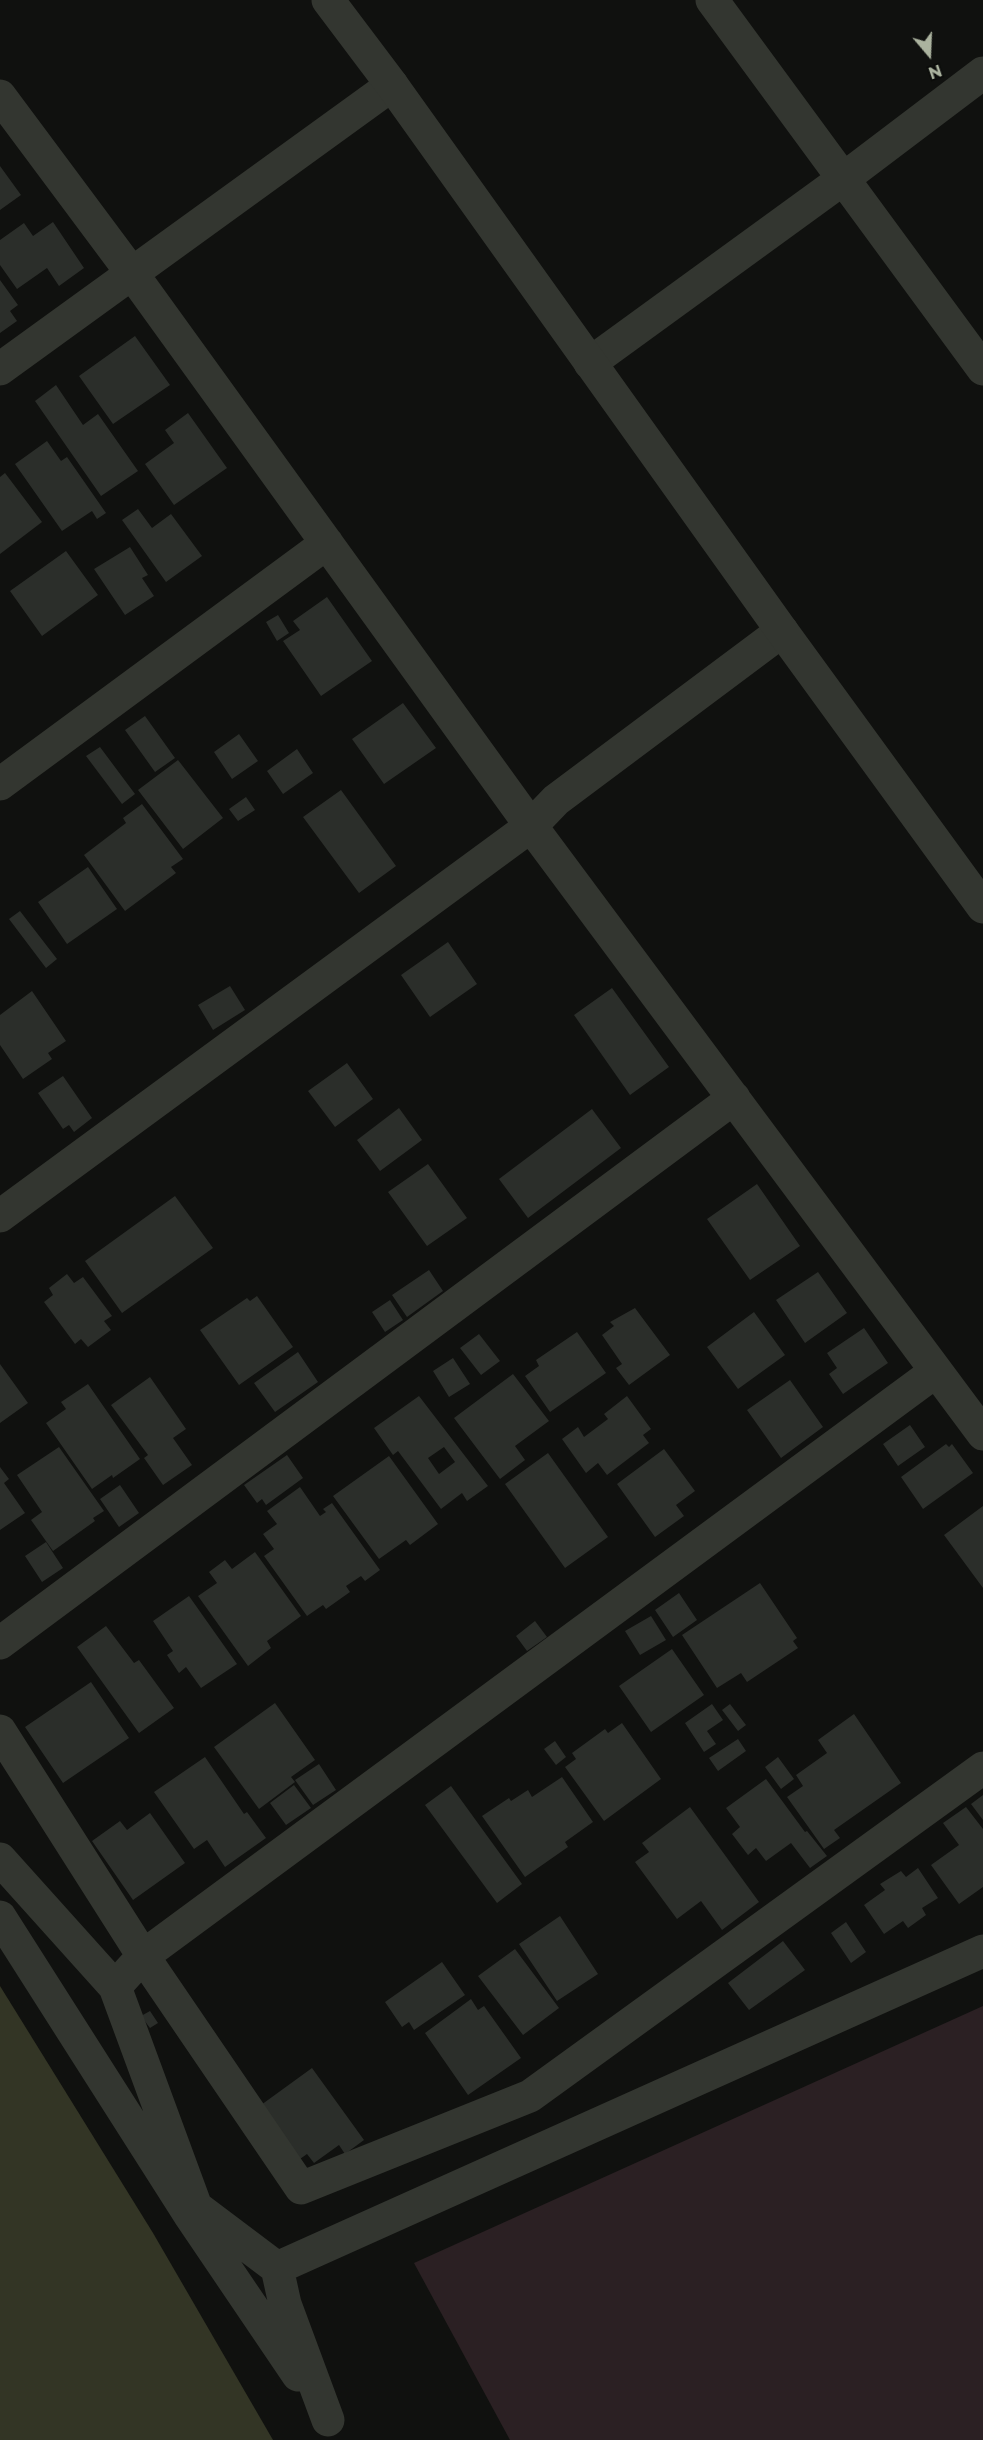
<!DOCTYPE html>
<style>
body{margin:0}
#map{position:relative;width:983px;height:2440px;overflow:hidden;background:#10110f;font-family:Montserrat,sans-serif}
canvas{display:block}
.north{position:absolute;left:899px;top:24px;width:60px;height:60px;-webkit-text-stroke:4px #0b0c0a;paint-order:stroke;rotate:161deg;font-size:16px;font-weight:700;line-height:24px;text-align:center;color:#abb39f}
.north::after{content:'';display:block;margin:auto;width:21px;height:27px;background:#abb39f;clip-path:polygon(50% 0,100% 100%,50% 72%,0 100%)}
</style>
<div id="map">
<canvas width="983" height="2440"></canvas>
<div class="north">N</div>
</div>
<script>
const ctx = document.querySelector('canvas').getContext('2d');
ctx.lineJoin = 'round';
function fillPath(path, color) { ctx.fillStyle = color; ctx.fill(path, 'evenodd'); }
const toPath = rows => new Path2D(rows.map(r => 'M' + r).join(''));
function stroke(path, color, width, dash) { ctx.strokeStyle = color; ctx.lineWidth = width; ctx.lineCap = dash ? 'butt' : 'round'; ctx.setLineDash(dash || []); ctx.stroke(path); }
fillPath(toPath([
 [983,2006,983,2440,510,2440,414,2263]
]), '#2b2023');
fillPath(toPath([
 [0,1986,153,2233,273,2440,0,2440]
]), '#333525');
fillPath(toPath([
 [0,166,21,195,0,210],
 [53,222,84,268,59,286,47,268,17,289,0,265,0,240,24,223,33,236],
 [0,280,18,305,10,311,17,321,0,333],
 [135,336,170,385,113,424,79,376],
 [56,385,83,425,98,414,138,471,101,496,35,401],
 [188,413,227,468,174,505,145,464,174,443,165,430],
 [47,441,61,461,67,457,106,513,97,519,92,511,62,531,15,464],
 [5,473,42,522,0,554,0,477],
 [138,509,152,528,171,514,202,556,166,582,122,520],
 [130,547,148,575,142,578,154,596,125,615,94,569],
 [66,551,98,595,42,636,10,591],
 [327,597,372,661,321,696,283,641,300,630,293,621],
 [278,615,289,633,277,641,266,622],
 [403,703,436,748,384,784,352,739],
 [145,716,175,758,155,772,125,730],
 [239,734,258,761,232,779,214,752],
 [100,747,135,794,122,804,86,756],
 [297,749,313,773,283,794,267,771],
 [178,760,223,818,183,849,138,790],
 [341,790,396,866,359,893,303,817],
 [246,797,255,810,238,821,229,809],
 [142,804,183,859,171,867,176,873,125,911,84,855,126,823,123,818],
 [88,867,117,909,67,944,38,902],
 [20,911,57,959,46,968,9,919],
 [448,942,477,984,430,1017,401,975],
 [230,986,245,1010,213,1030,198,1005],
 [612,988,669,1067,630,1095,574,1015],
 [32,991,66,1041,48,1053,52,1059,23,1079,0,1045,0,1015],
 [347,1063,373,1099,335,1127,308,1091],
 [63,1076,92,1118,74,1132,69,1125,63,1129,38,1093],
 [399,1108,422,1140,380,1171,357,1140],
 [592,1109,621,1148,528,1218,499,1179],
 [428,1164,467,1218,427,1246,388,1192],
 [757,1184,800,1246,750,1280,707,1219],
 [175,1196,213,1248,122,1313,85,1261],
 [429,1270,443,1291,407,1317,392,1295],
 [818,1272,847,1313,805,1343,776,1300],
 [67,1274,74,1283,83,1277,112,1316,104,1321,111,1330,88,1347,81,1339,75,1344,44,1302,53,1295,49,1288],
 [257,1296,293,1347,239,1385,200,1330,247,1298,250,1301],
 [390,1300,403,1320,385,1332,372,1312],
 [635,1308,670,1355,629,1385,616,1368,622,1364,602,1335,614,1326,610,1322],
 [754,1312,785,1355,738,1389,707,1347],
 [864,1328,888,1363,843,1394,829,1374,837,1368,827,1353],
 [577,1332,606,1373,550,1412,525,1376,539,1366,536,1360],
 [479,1334,500,1361,481,1375,460,1348],
 [298,1352,318,1382,275,1412,254,1383],
 [453,1358,470,1384,449,1397,433,1371],
 [0,1364,28,1403,0,1423],
 [513,1374,549,1421,515,1446,525,1460,500,1479,454,1418],
 [150,1377,186,1429,173,1438,192,1465,163,1485,144,1458,148,1455,111,1405],
 [790,1380,823,1427,781,1458,747,1410],
 [88,1384,140,1459,113,1478,112,1475,92,1489,46,1423,66,1409,61,1402],
 [419,1396,488,1486,467,1501,462,1493,441,1509,398,1451,393,1455,374,1428],
 [444,1447,455,1462,439,1474,428,1458],
 [627,1396,651,1429,643,1435,649,1443,607,1475,598,1463,586,1473,562,1439,578,1427,584,1437,608,1419,604,1414],
 [910,1425,925,1447,898,1466,883,1444],
 [946,1444,949,1447,952,1444,973,1473,923,1509,901,1477],
 [59,1447,104,1511,93,1518,95,1521,53,1551,31,1520,42,1512,17,1475],
 [664,1449,695,1491,676,1505,684,1516,655,1537,617,1484],
 [548,1453,608,1537,565,1568,505,1484],
 [287,1455,303,1478,266,1505,262,1499,257,1503,244,1485],
 [389,1456,438,1524,410,1545,406,1540,379,1559,333,1496],
 [0,1467,9,1479,4,1483,25,1513,0,1530],
 [120,1485,139,1513,119,1527,100,1499],
 [300,1487,320,1516,326,1512,323,1509,332,1503,380,1570,365,1581,361,1576,346,1586,350,1592,326,1609,323,1605,307,1616,264,1556,274,1549,263,1534,277,1524,267,1511],
 [983,1506,983,1588,944,1535],
 [46,1542,63,1568,42,1582,25,1556],
 [255,1552,301,1616,267,1641,271,1648,248,1666,198,1596,217,1583,209,1572,225,1560,232,1569],
 [760,1583,797,1638,793,1641,798,1648,747,1682,741,1673,717,1688,682,1635],
 [679,1593,697,1620,673,1637,655,1610],
 [189,1596,237,1664,201,1688,186,1667,179,1673,167,1655,173,1651,153,1621],
 [651,1616,666,1640,640,1655,625,1631],
 [535,1621,547,1637,527,1651,516,1636],
 [106,1626,134,1663,139,1660,174,1708,139,1733,77,1647],
 [672,1649,704,1695,651,1732,619,1686],
 [91,1682,129,1738,63,1783,25,1727],
 [275,1703,315,1760,291,1777,295,1782,259,1809,214,1747],
 [712,1704,723,1720,707,1731,716,1744,704,1752,685,1723],
 [730,1704,746,1725,738,1731,722,1710],
 [854,1714,901,1783,834,1830,840,1838,824,1849,787,1797,803,1786,796,1775,827,1753,818,1740],
 [622,1723,661,1779,604,1821,565,1767,576,1759,572,1753,605,1729,608,1733],
 [738,1739,746,1751,718,1771,709,1758],
 [555,1741,566,1757,556,1765,544,1749],
 [205,1757,244,1814,247,1812,266,1838,225,1867,207,1840,194,1849,154,1792],
 [778,1757,794,1779,781,1789,765,1767],
 [319,1764,336,1790,313,1805,295,1780],
 [562,1777,593,1822,565,1842,568,1847,525,1877,482,1816,509,1798,511,1801,528,1790,532,1797],
 [766,1779,805,1832,807,1831,827,1856,810,1868,791,1843,766,1861,756,1848,748,1855,732,1834,740,1827,726,1808],
 [294,1785,311,1808,286,1825,270,1803],
 [451,1786,522,1884,497,1903,425,1805],
 [983,1795,983,1820,971,1804],
 [690,1807,759,1902,722,1930,701,1901,677,1919,635,1862,649,1852,642,1843],
 [966,1807,983,1829,983,1887,959,1904,931,1865,959,1845,943,1823],
 [150,1813,185,1863,133,1900,92,1841,120,1821,127,1830],
 [918,1868,938,1898,922,1908,926,1915,908,1928,903,1921,884,1934,864,1905,885,1890,880,1884,901,1871,906,1877],
 [560,1916,598,1974,557,2001,519,1944],
 [846,1922,866,1952,851,1963,831,1933],
 [783,1941,805,1970,749,2010,728,1983],
 [515,1949,559,2008,523,2035,478,1976],
 [442,1962,465,1995,414,2030,409,2022,402,2027,385,2002],
 [471,1999,478,2010,484,2006,521,2058,468,2095,425,2033],
 [150,2011,158,2023,150,2028,141,2016],
 [312,2068,364,2140,345,2154,339,2145,314,2163,307,2154,300,2159,261,2105]
]), '#2b2e2a');
stroke(toPath([
 [712,0,983,369],
 [0,96,131,272,531,826,983,1434],
 [590,363,843,179,983,73],
 [0,369,392,85],
 [0,784,327,543],
 [0,1216,531,826,556,800,782,631],
 [0,1643,734,1098],
 [0,1731,143,1956,301,2188,530,2096,983,1768],
 [0,1859,115,1987],
 [0,1917,189,2214,298,2375],
 [277,2268,196,2207,115,1987,143,1956,935,1372],
 [328,2420,285,2304,277,2268,983,1951]
]), '#333630', 33);
stroke(toPath([
 [328,0,392,85,782,631,983,907]
]), '#333630', 33);
</script>
